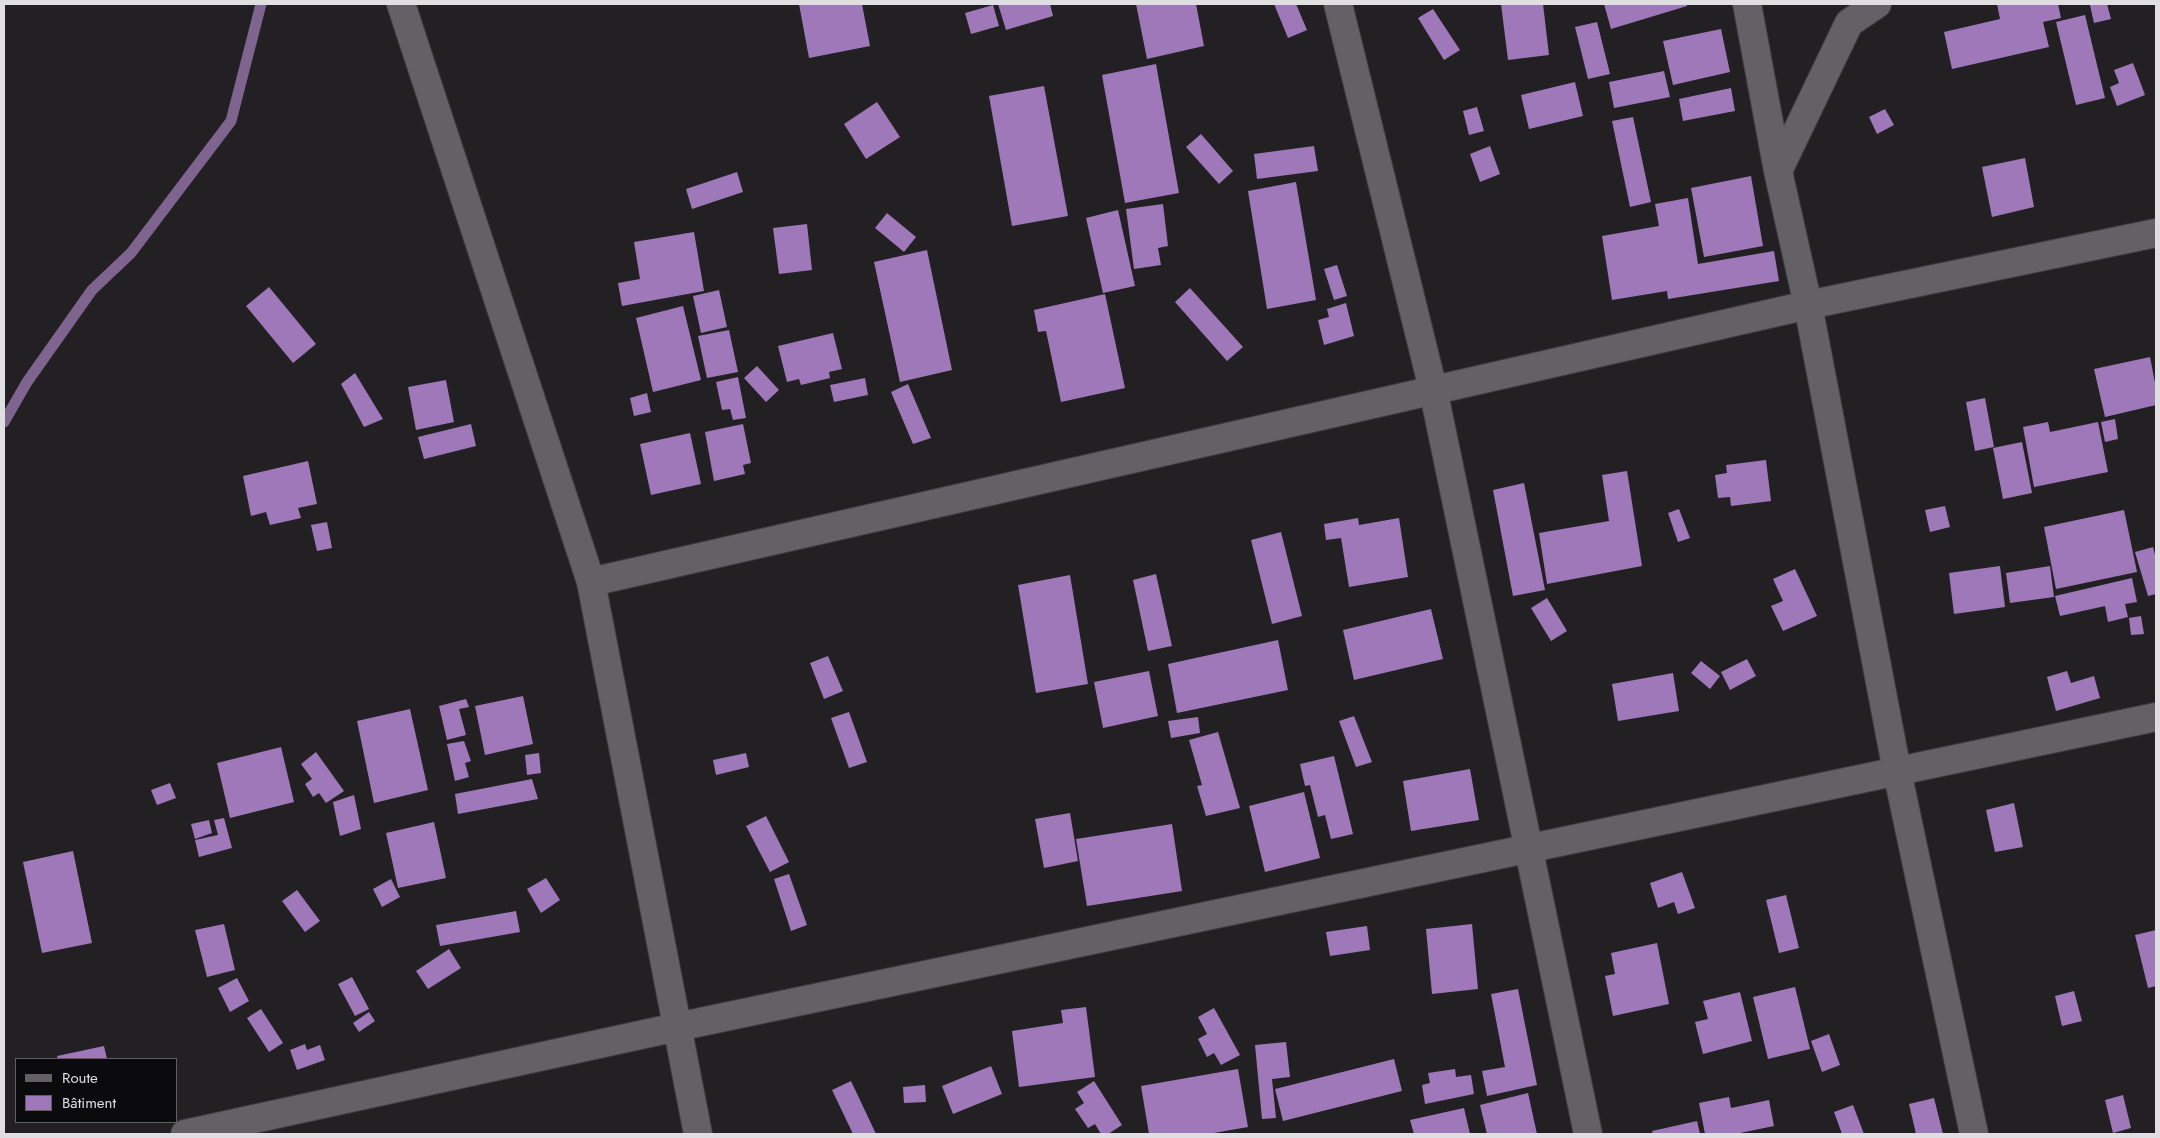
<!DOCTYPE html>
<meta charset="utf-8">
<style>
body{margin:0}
#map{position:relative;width:2160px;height:1138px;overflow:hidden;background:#232024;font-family:Jost,sans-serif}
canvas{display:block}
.frame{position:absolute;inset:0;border:5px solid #dfdee1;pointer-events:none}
.legend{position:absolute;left:15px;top:1058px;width:162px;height:65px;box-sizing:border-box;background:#0b0a0c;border:1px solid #605f61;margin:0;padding:6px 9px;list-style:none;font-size:15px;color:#dfdee1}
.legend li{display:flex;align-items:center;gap:10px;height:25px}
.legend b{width:25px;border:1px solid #605f61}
</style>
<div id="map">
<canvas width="2160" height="1138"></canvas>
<div class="frame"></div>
<ul class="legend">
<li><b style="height:6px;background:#646166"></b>Route</li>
<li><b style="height:14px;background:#9f78b9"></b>Bâtiment</li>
</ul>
</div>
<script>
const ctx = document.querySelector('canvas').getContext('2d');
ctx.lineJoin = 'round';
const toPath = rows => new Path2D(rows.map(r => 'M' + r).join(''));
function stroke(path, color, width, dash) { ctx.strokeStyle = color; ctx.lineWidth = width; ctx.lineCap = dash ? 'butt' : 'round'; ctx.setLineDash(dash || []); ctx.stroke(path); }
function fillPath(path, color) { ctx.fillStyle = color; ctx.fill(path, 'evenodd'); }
stroke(toPath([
 [4,422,27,382,92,290,131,253,231,121,261,4]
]), '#7e648e', 11);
fillPath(toPath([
 [799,4,862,4,870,46,809,58],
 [998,4,1050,4,1053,16,1006,30],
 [1136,4,1196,4,1204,46,1147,59],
 [1274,4,1296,4,1307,30,1288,38],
 [1501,4,1543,4,1549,55,1508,60],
 [1604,4,1687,4,1687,6,1611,29],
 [1997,4,2058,4,2061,18,2043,22,2049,47,1952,69,1944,32,2000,19],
 [2107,4,2111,19,2094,23,2090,5],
 [993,5,999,26,971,34,965,13],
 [1433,9,1460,50,1444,60,1418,18],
 [2085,15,2105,98,2076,105,2056,22],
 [1597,22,1610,74,1588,79,1575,27],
 [1721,29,1730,72,1673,85,1663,41],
 [2133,63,2145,95,2117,106,2110,87,2119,83,2114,70],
 [1156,64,1179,193,1125,203,1102,75],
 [1664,71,1670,97,1614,108,1609,82],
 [1575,82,1583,116,1529,129,1521,95],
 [1044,86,1068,216,1012,226,989,96],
 [1731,88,1735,111,1683,121,1679,99],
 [877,102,900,137,866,159,844,124],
 [1477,107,1484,131,1469,135,1463,111],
 [1885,109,1894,125,1877,134,1869,117],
 [1633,117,1651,202,1630,207,1612,121],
 [1201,134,1233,171,1219,184,1186,147],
 [1314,146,1318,171,1257,179,1254,154],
 [1490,146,1500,174,1480,182,1470,154],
 [2025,158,2034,207,1992,217,1982,167],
 [737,172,743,192,692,209,686,189],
 [1751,176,1763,246,1704,257,1691,188],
 [1296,182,1316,300,1267,309,1248,191],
 [1688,198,1698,264,1774,251,1779,281,1668,299,1667,291,1612,300,1602,236,1659,226,1655,204],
 [1163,204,1168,246,1158,248,1161,265,1134,269,1126,209],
 [1118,210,1135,286,1103,293,1086,218],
 [887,213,916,237,904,252,875,228],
 [807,224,812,270,779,274,773,228],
 [694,232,704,291,622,306,618,283,640,279,634,242],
 [927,250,952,370,900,382,874,262],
 [1337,265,1347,296,1334,300,1324,269],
 [269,287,316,344,293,363,246,306],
 [1190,288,1243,347,1227,361,1175,302],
 [719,290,727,327,701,333,693,296],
 [1105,294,1125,388,1061,402,1046,331,1038,332,1034,310],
 [1346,303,1354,336,1324,345,1318,320,1329,317,1327,309],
 [683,306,701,380,653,392,636,318],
 [729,330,738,372,707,378,698,336],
 [833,333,842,369,829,372,830,378,801,385,799,379,787,382,778,346],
 [2150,357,2156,388,2156,405,2105,417,2094,369],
 [757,366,779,390,766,402,744,378],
 [355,373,383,419,364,427,341,384],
 [738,377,746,418,733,420,730,409,722,410,716,382],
 [865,378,868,395,834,402,830,385],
 [446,380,454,422,416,430,408,387],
 [908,384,931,438,913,444,891,392],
 [647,393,651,412,634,416,630,398],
 [1985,398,1994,447,1975,451,1966,402],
 [2115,419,2118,439,2105,442,2101,422],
 [2048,422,2050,432,2098,422,2108,472,2034,487,2023,427],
 [471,424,476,446,424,459,418,437],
 [743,424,751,463,743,465,745,474,714,481,705,432],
 [690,433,701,484,651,495,640,444],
 [2022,442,2032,493,2003,499,1993,448],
 [1766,460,1771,501,1731,506,1730,497,1718,498,1715,475,1727,473,1726,465],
 [308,461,317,504,298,508,301,518,270,525,266,512,251,516,243,476],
 [1627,471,1642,566,1547,584,1539,533,1609,521,1602,475],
 [1524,483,1545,590,1513,596,1493,490],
 [1945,506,1950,527,1930,532,1925,510],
 [1679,509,1690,538,1678,542,1668,513],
 [2124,510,2137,572,2056,589,2044,527],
 [1358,518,1359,525,1399,518,1408,577,1349,587,1341,538,1326,540,1324,524],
 [327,522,332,548,317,551,311,525],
 [1281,532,1302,616,1272,624,1251,540],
 [2153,547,2156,559,2156,594,2148,596,2135,552],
 [2000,566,2005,607,1954,614,1949,573],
 [2050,566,2054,597,2010,603,2006,573],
 [1795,569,1817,616,1783,631,1771,606,1783,601,1773,579],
 [1156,574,1172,646,1148,651,1133,580],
 [1070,575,1088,684,1036,693,1018,585],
 [2132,578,2137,602,2125,604,2128,617,2108,622,2105,606,2060,616,2055,596],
 [1547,598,1567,631,1551,641,1531,608],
 [1431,609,1443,659,1354,680,1343,630],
 [2141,616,2144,634,2131,635,2129,618],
 [1278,640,1288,690,1177,713,1168,664],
 [828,656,843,691,824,699,810,663],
 [1747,659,1756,676,1730,690,1721,672],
 [1701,661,1720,676,1710,689,1691,673],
 [1149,671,1158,716,1103,728,1094,682],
 [2067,671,2071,683,2094,676,2100,698,2056,711,2047,677],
 [1673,673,1679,711,1618,721,1612,684],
 [523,696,533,744,485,755,475,706],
 [466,699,469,707,459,709,466,735,447,740,439,706],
 [410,709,428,790,374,803,357,721],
 [849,712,867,762,849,768,831,718],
 [1354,716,1372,762,1356,767,1339,721],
 [1198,717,1200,733,1171,738,1168,721],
 [1218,732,1240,808,1206,816,1197,786,1202,785,1189,740],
 [464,741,471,761,465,763,469,777,455,781,447,744],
 [281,747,294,802,230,818,217,763],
 [316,752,344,791,326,803,319,793,313,797,305,784,312,779,301,764],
 [539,753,541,773,527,775,525,755],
 [746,753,749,767,716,775,713,760],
 [1334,756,1353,834,1331,839,1325,815,1318,817,1310,785,1305,786,1300,764],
 [1470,769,1479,820,1411,831,1403,781],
 [532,779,538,799,458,814,455,794],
 [170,783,176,798,157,805,151,790],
 [1304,792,1320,858,1265,872,1249,806],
 [354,795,361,829,340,836,333,802],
 [2014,803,2023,847,1995,852,1986,810],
 [1070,813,1078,861,1044,868,1035,819],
 [766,816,789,862,770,872,746,826],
 [224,818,232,848,199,857,195,840,218,835,214,820],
 [209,820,212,833,195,839,191,824],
 [434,822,446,878,398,888,386,833],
 [1172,824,1182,891,1087,906,1076,839],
 [73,851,92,943,42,953,23,862],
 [1682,872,1695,908,1678,914,1674,902,1658,908,1650,883],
 [789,874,807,925,791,931,774,879],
 [546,878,560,900,541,913,527,889],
 [391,879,400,897,382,907,373,889],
 [297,890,320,921,305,932,282,901],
 [1786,895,1799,948,1779,953,1766,900],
 [516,911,520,932,440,946,436,925],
 [224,924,235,970,207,977,195,930],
 [1472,924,1478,989,1432,994,1426,929],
 [1367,926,1370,950,1330,956,1326,932],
 [2156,930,2156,986,2148,988,2135,935],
 [1657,943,1669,1004,1613,1016,1605,976,1615,974,1611,953],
 [449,949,461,968,428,989,416,971],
 [352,977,369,1009,355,1016,338,984],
 [237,978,249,1001,230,1012,218,988],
 [1795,987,1810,1049,1768,1059,1753,997],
 [1518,989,1537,1085,1487,1096,1482,1071,1505,1067,1491,994],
 [2074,991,2082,1021,2062,1026,2055,996],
 [1740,992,1752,1041,1703,1054,1695,1022,1708,1019,1703,1001],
 [1086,1007,1095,1077,1019,1087,1012,1031,1063,1023,1061,1010],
 [1214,1008,1240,1055,1221,1065,1214,1053,1207,1057,1198,1039,1207,1034,1198,1017],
 [261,1009,283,1043,269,1052,247,1018],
 [369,1012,375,1021,359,1032,353,1023],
 [1829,1034,1840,1065,1822,1072,1811,1041],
 [1286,1042,1290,1077,1272,1079,1276,1118,1262,1119,1255,1045],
 [305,1044,307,1050,320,1045,325,1060,297,1070,290,1050],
 [104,1046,107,1059,58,1059,57,1056],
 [1394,1059,1402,1091,1283,1121,1275,1089],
 [991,1066,1002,1094,953,1114,942,1086],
 [1238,1069,1248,1127,1208,1134,1149,1134,1141,1086],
 [1455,1069,1456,1077,1471,1075,1474,1094,1425,1104,1422,1085,1430,1083,1428,1073],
 [851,1081,876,1134,853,1134,832,1090],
 [1094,1081,1122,1125,1108,1134,1101,1134,1095,1124,1088,1128,1075,1109,1084,1103,1077,1092],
 [925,1085,926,1102,904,1103,903,1087],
 [1528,1093,1537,1134,1487,1134,1480,1105],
 [2123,1095,2131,1128,2113,1133,2105,1100],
 [1729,1097,1731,1108,1769,1100,1774,1126,1735,1134,1705,1134,1699,1103],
 [1934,1098,1943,1134,1916,1134,1909,1104],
 [1853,1105,1864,1134,1842,1134,1834,1112],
 [1464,1108,1470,1134,1414,1134,1410,1120],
 [1697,1121,1700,1134,1653,1134,1652,1131]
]), '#9f78b9');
const minor = toPath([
 [401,4,591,582,698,1134],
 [1338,4,1433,389,1588,1134],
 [1747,4,1778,171,1808,305,1897,771,1974,1134],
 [1778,171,1849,23,1877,4],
 [591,582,1808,305,2156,233],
 [185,1134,677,1027,2156,717]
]);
stroke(minor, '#3f3d41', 30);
stroke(minor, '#646166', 28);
</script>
